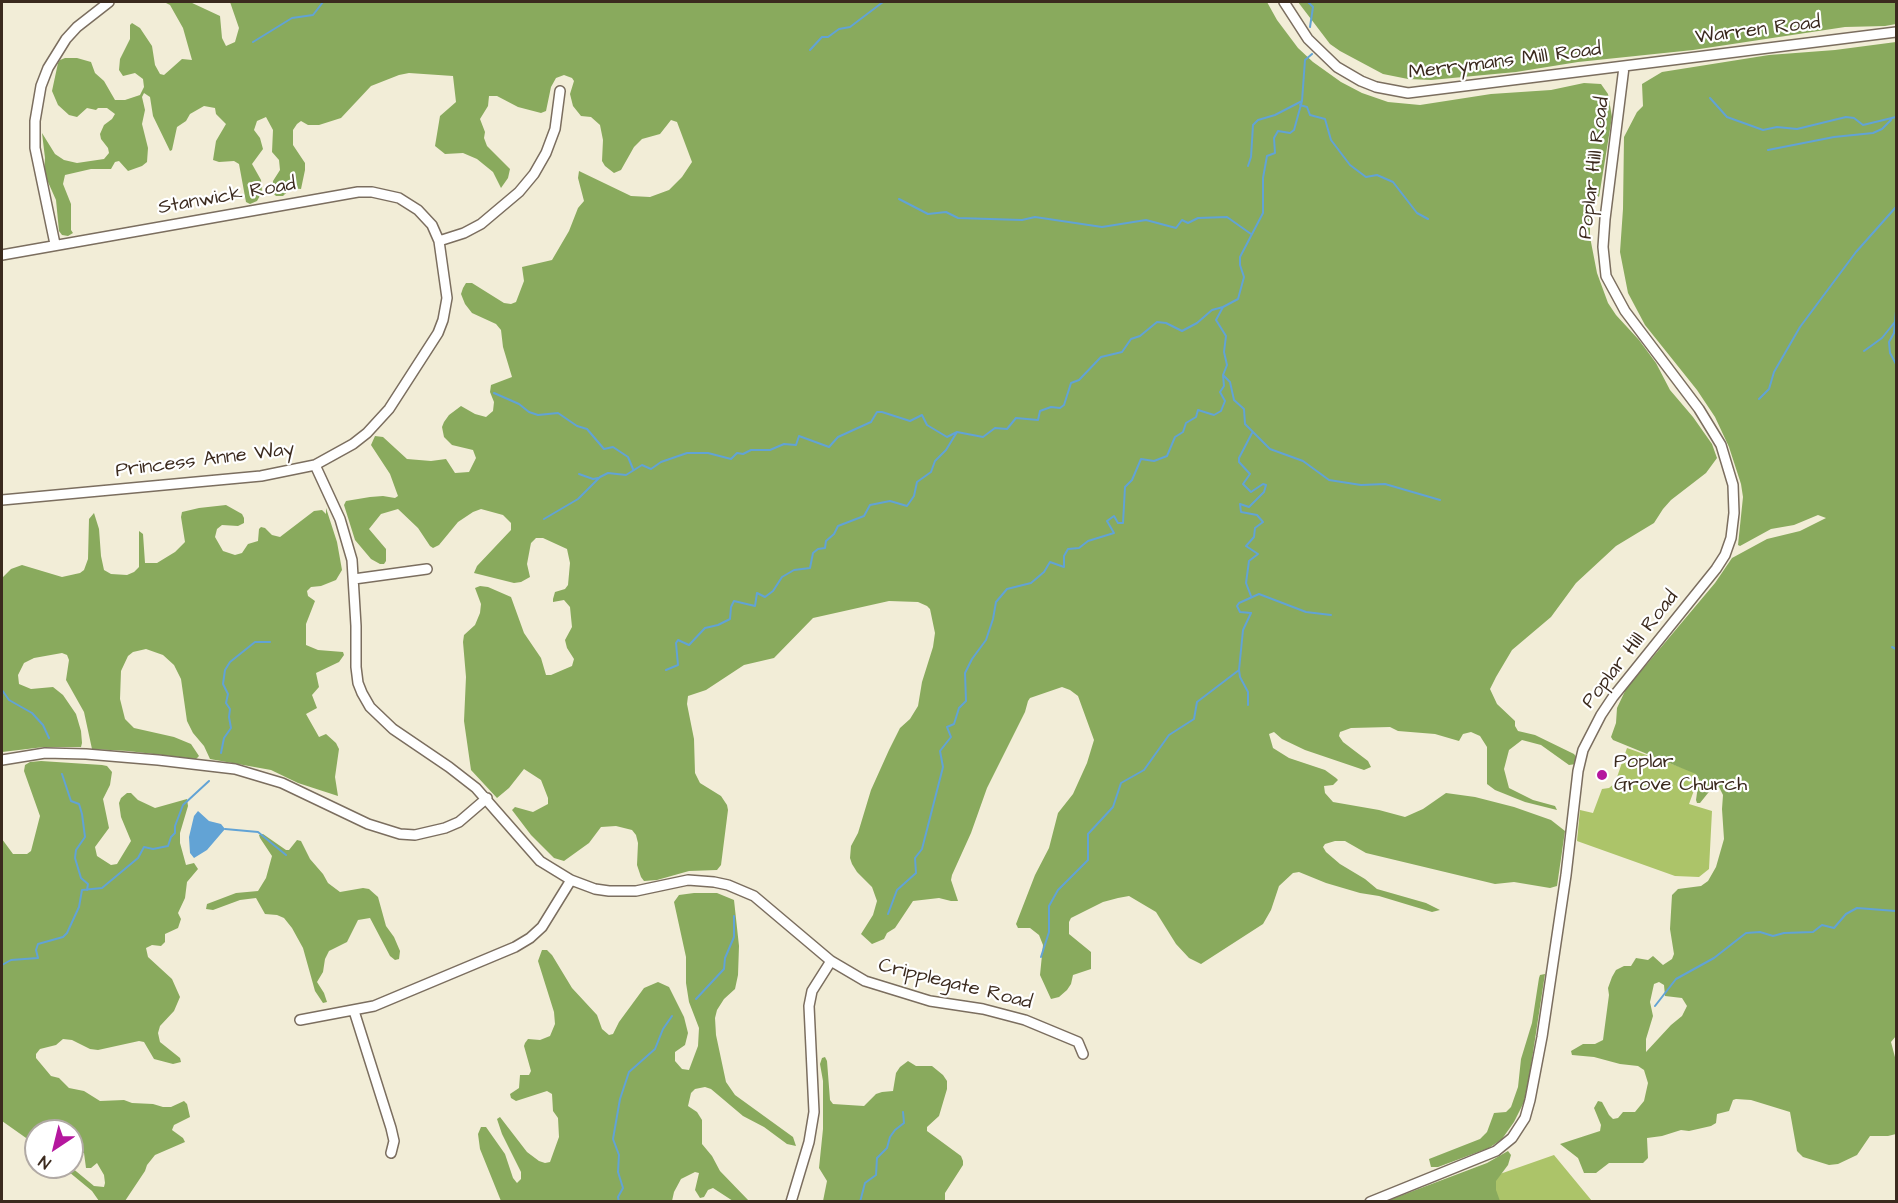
<!DOCTYPE html>
<style>
body{margin:0}
#map{position:relative;width:1898px;height:1203px;overflow:hidden;background:#f2edd7;font-family:"Architects Daughter",sans-serif}
canvas{display:block}
.frame{position:absolute;inset:0;border:3px solid #3b2a1e;pointer-events:none}
.north{position:absolute;left:24px;top:1119px;width:60px;height:60px;box-sizing:border-box;background:#fff;border:2px solid #b1aaa5;border-radius:50%;rotate:215deg;font-size:16px;font-weight:700;line-height:24px;text-align:center;color:#3b2a1e}
.north::after{content:'';display:block;margin:auto;width:21px;height:27px;background:#b5179e;clip-path:polygon(50% 0,100% 100%,50% 72%,0 100%)}
</style>
<div id="map">
<canvas width="1898" height="1203"></canvas>
<div class="frame"></div>
<div class="north">N</div>
</div>
<script>
const ctx = document.querySelector('canvas').getContext('2d');
ctx.lineJoin = 'round';
function fillPath(path, color) { ctx.fillStyle = color; ctx.fill(path, 'evenodd'); }
const toPath = rows => new Path2D(rows.map(r => 'M' + r).join(''));
function stroke(path, color, width, dash) { ctx.strokeStyle = color; ctx.lineWidth = width; ctx.lineCap = dash ? 'butt' : 'round'; ctx.setLineDash(dash || []); ctx.stroke(path); }
function drawText(font, color, halo, rows, align = 'center') {
  ctx.font = font + ' "Architects Daughter",sans-serif'; ctx.lineWidth = 4.5; ctx.setLineDash([]); ctx.textBaseline = 'middle'; ctx.strokeStyle = halo; ctx.fillStyle = color; for (const [text, x, y, turn = 0] of rows) {
    ctx.save(); ctx.translate(x, y); ctx.rotate((+turn || 0) * Math.PI / 180); ctx.textAlign = isNaN(turn) ? turn : align; if (halo) ctx.strokeText(text, 0, 0); ctx.fillText(text, 0, 0); ctx.restore();
  }
}
fillPath(toPath([
 [1627,748,1700,774,1689,804,1712,811,1709,869,1699,877,1675,876,1577,841,1580,810,1593,813,1602,789,1609,788,1615,783],
 [1554,1155,1592,1201,1420,1202]
]), '#acc469');
fillPath(toPath([
 [164,2,190,2,220,16,222,38,226,46,235,42,239,28,230,2,1267,2,1277,20,1298,48,1313,62,1341,82,1362,93,1388,102,1420,105,1491,94,1551,90,1584,83,1601,84,1608,94,1612,117,1599,197,1590,190,1590,237,1597,273,1608,303,1616,315,1639,340,1656,363,1670,390,1693,417,1712,444,1717,458,1706,473,1671,500,1663,509,1654,523,1616,546,1576,583,1551,617,1512,650,1496,677,1490,689,1497,704,1515,721,1515,726,1518,731,1535,735,1574,754,1577,758,1576,764,1569,765,1541,745,1522,740,1509,750,1504,769,1509,788,1533,800,1555,806,1557,810,1525,802,1495,790,1487,784,1487,747,1480,736,1471,732,1463,734,1459,741,1435,734,1398,731,1390,727,1351,728,1340,732,1339,736,1343,742,1368,761,1371,767,1364,770,1305,750,1282,739,1274,732,1269,734,1273,748,1289,758,1325,770,1336,778,1338,780,1333,785,1324,786,1325,793,1333,802,1379,810,1405,817,1423,809,1446,793,1475,797,1514,807,1551,820,1565,831,1557,886,1550,888,1514,882,1495,884,1366,853,1345,841,1335,841,1325,844,1323,847,1326,852,1340,864,1365,879,1377,889,1426,903,1440,910,1432,912,1379,896,1360,893,1326,883,1299,872,1293,873,1279,886,1271,910,1263,924,1201,964,1189,958,1176,944,1156,912,1129,896,1118,898,1103,902,1071,918,1069,922,1069,934,1091,952,1091,969,1073,975,1071,984,1067,990,1059,997,1051,999,1040,975,1043,945,1039,935,1030,928,1018,928,1016,924,1035,875,1049,848,1058,813,1073,794,1087,763,1094,740,1078,696,1070,690,1062,687,1030,698,1028,701,1025,712,987,788,971,833,952,875,951,880,958,901,951,901,939,898,913,901,895,928,887,933,884,939,872,944,861,934,873,915,877,901,872,887,857,872,852,864,850,858,851,846,858,833,871,790,889,750,900,728,910,719,918,706,922,682,933,647,935,633,930,609,927,606,918,602,889,601,813,618,774,658,744,665,706,690,688,696,687,704,694,739,695,773,700,783,721,796,727,805,728,810,721,865,717,870,689,871,657,880,644,881,641,877,637,865,638,843,636,835,632,830,616,826,601,827,589,843,564,861,554,858,531,835,512,810,515,807,533,812,548,804,548,798,541,780,524,769,509,788,497,798,471,770,464,721,466,677,463,642,464,635,475,625,480,613,481,604,475,588,480,586,488,587,511,597,524,633,541,658,546,675,551,675,572,666,574,659,567,648,565,640,572,627,570,607,564,600,553,602,553,599,555,592,565,589,568,585,570,563,567,549,543,538,536,538,531,543,530,548,527,564,530,577,521,582,514,583,474,573,477,566,511,530,511,523,503,515,481,509,473,512,458,522,439,545,433,548,430,546,418,528,398,509,381,514,369,529,386,549,386,561,384,564,380,564,371,559,355,540,344,505,346,501,370,497,383,496,395,498,398,496,390,474,371,445,375,436,383,437,407,459,431,461,446,459,455,473,469,472,476,458,473,450,452,445,444,437,442,427,444,422,449,415,461,406,475,414,486,417,493,411,494,402,490,392,491,385,512,377,503,347,501,330,496,324,472,313,465,304,461,294,463,288,466,283,472,283,504,303,511,304,516,302,524,281,522,267,552,260,569,231,578,208,584,201,578,178,579,171,631,196,650,197,669,190,682,177,692,162,677,122,671,120,660,134,642,139,634,147,621,170,614,173,605,166,602,161,603,140,600,125,591,117,581,116,573,106,570,94,574,81,572,78,564,75,556,78,551,87,546,111,541,113,518,107,497,96,489,96,488,106,480,119,485,132,484,138,487,146,510,169,508,178,501,188,493,172,477,159,463,153,445,154,435,146,440,116,456,102,453,76,409,73,399,75,371,86,341,118,319,125,308,125,301,121,297,124,293,130,293,145,305,163,305,170,301,189,291,188,283,196,276,196,272,192,273,181,280,170,279,160,272,152,273,130,266,117,257,121,254,130,260,138,263,149,252,164,261,180,262,192,257,201,250,204,246,202,239,164,234,161,219,162,213,160,216,141,226,124,216,114,215,108,204,106,190,114,186,121,177,127,172,150,170,151,153,116,150,97,144,93,142,97,145,110,142,124,148,148,147,162,142,166,128,171,119,161,115,162,111,169,91,169,65,175,63,184,71,204,71,230,73,233,68,236,62,235,59,231,56,200,44,173,45,158,42,133,55,154,64,160,77,163,104,159,109,153,108,148,101,139,100,134,104,125,112,119,115,114,107,108,98,108,96,110,87,108,77,117,69,115,58,105,52,91,58,63,60,60,65,58,77,58,91,62,95,73,104,81,115,100,125,100,140,95,144,87,143,79,135,73,123,76,119,70,120,59,130,39,130,25,132,23,140,28,152,46,155,65,160,74,164,75,182,59,192,60,183,28,170,5],
 [1298,2,1896,2,1896,24,1885,26,1845,27,1693,50,1578,62,1516,72,1431,80,1408,79,1383,74,1340,51,1330,44],
 [1896,42,1896,1036,1891,1042,1896,1061,1896,1134,1888,1136,1870,1136,1857,1155,1838,1164,1829,1165,1803,1157,1797,1151,1790,1112,1751,1100,1736,1099,1733,1100,1729,1111,1717,1114,1716,1123,1711,1126,1689,1131,1681,1130,1662,1136,1647,1138,1648,1158,1643,1163,1609,1163,1596,1173,1584,1173,1578,1158,1560,1144,1600,1131,1601,1125,1594,1108,1598,1101,1602,1102,1609,1115,1613,1119,1618,1118,1623,1112,1635,1112,1644,1101,1648,1083,1644,1070,1638,1066,1620,1064,1594,1057,1572,1055,1571,1051,1583,1044,1595,1044,1603,1040,1609,995,1608,988,1612,977,1616,970,1624,966,1631,966,1636,958,1648,960,1653,956,1663,965,1672,959,1674,954,1670,929,1672,895,1678,889,1701,886,1708,881,1716,867,1724,839,1722,809,1723,795,1719,787,1712,788,1700,803,1697,803,1696,800,1699,779,1696,774,1613,740,1611,737,1616,723,1617,708,1626,689,1715,583,1732,558,1767,539,1800,531,1826,518,1818,515,1794,525,1771,529,1740,546,1738,545,1743,497,1741,484,1729,447,1715,417,1697,390,1645,325,1628,293,1620,252,1623,209,1624,137,1637,112,1643,106,1642,84,1662,72,1769,55,1835,50],
 [1659,982,1664,985,1665,996,1682,998,1687,1006,1682,1016,1671,1025,1646,1052,1646,1039,1653,1016,1650,1002,1654,984],
 [226,505,242,514,244,518,244,523,238,526,222,525,217,529,215,537,223,551,235,555,242,553,248,544,258,541,259,529,261,527,265,528,272,535,280,537,314,511,322,510,326,514,326,508,337,542,342,570,336,580,321,586,311,587,307,591,308,596,315,601,306,624,306,645,318,650,343,652,344,655,339,662,316,673,319,687,312,695,317,708,306,714,319,737,326,734,336,743,339,749,335,777,338,796,298,783,271,770,210,759,204,746,193,733,187,721,181,679,174,665,163,655,146,649,133,652,128,656,121,671,120,699,125,719,134,728,174,737,191,744,199,756,196,759,128,751,92,749,84,712,66,680,69,660,67,655,62,653,34,658,24,663,18,675,19,684,31,689,53,687,63,695,76,714,81,731,82,743,81,747,44,747,2,752,2,578,11,569,22,565,62,577,80,573,84,570,88,559,89,519,94,513,99,529,101,556,104,570,111,574,127,575,134,572,139,567,139,531,143,534,145,563,157,563,175,552,185,542,181,517,182,512,199,508],
 [41,761,102,765,107,766,112,772,110,785,103,799,109,828,95,847,97,856,111,865,117,864,131,841,121,817,119,803,121,798,127,793,131,793,138,800,155,808,187,799,188,806,180,833,180,843,186,865,194,863,198,869,187,882,185,898,178,913,181,919,178,928,165,934,165,942,161,946,152,945,146,948,148,957,172,979,180,997,174,1011,160,1026,158,1033,160,1042,180,1058,181,1062,173,1064,154,1059,144,1042,139,1041,98,1050,90,1049,72,1040,63,1039,56,1045,40,1049,36,1054,36,1058,51,1076,59,1078,69,1088,84,1091,100,1101,124,1100,132,1103,153,1104,163,1107,171,1107,184,1101,187,1104,190,1117,174,1125,172,1130,183,1138,185,1142,155,1155,147,1165,145,1171,125,1201,99,1201,92,1191,63,1167,71,1167,94,1186,104,1187,105,1183,104,1175,97,1163,91,1168,86,1168,84,1153,80,1153,75,1159,72,1159,72,1131,36,1131,36,1145,2,1121,2,839,13,854,27,854,31,851,40,816,24,771,25,765,30,762],
 [263,834,286,850,289,850,297,840,301,841,310,859,323,874,328,883,340,892,363,888,369,889,378,897,386,926,394,937,400,951,399,959,395,960,390,956,370,918,358,920,347,942,329,951,325,959,323,972,317,982,324,993,327,1002,323,1003,315,991,303,948,292,928,284,918,277,915,265,914,256,898,240,900,213,910,206,909,207,904,236,893,258,891,266,878,272,856,260,838,259,835],
 [694,893,717,893,734,900,739,946,738,975,735,989,724,999,717,1010,715,1018,716,1035,726,1082,735,1095,793,1137,796,1146,787,1144,764,1127,743,1116,711,1089,705,1087,695,1089,691,1093,688,1106,697,1112,702,1120,702,1144,712,1156,720,1171,749,1201,733,1201,713,1188,708,1190,704,1197,700,1198,695,1190,699,1173,695,1172,681,1179,674,1192,672,1201,501,1201,480,1149,478,1134,481,1127,486,1127,505,1154,513,1178,517,1183,521,1179,521,1172,502,1134,497,1119,500,1117,527,1152,539,1161,545,1163,550,1162,559,1137,558,1118,553,1111,552,1094,547,1091,516,1101,511,1098,510,1094,519,1088,520,1075,529,1075,531,1071,524,1046,525,1043,528,1039,540,1040,550,1036,555,1024,554,1012,538,961,542,950,547,950,552,955,572,988,597,1015,602,1029,609,1035,613,1034,619,1022,644,988,658,982,669,987,684,1017,688,1033,685,1045,675,1052,675,1061,682,1069,689,1070,698,1046,699,1028,689,1002,686,983,686,957,674,902,679,895],
 [1545,974,1530,1072,1524,1102,1514,1122,1502,1139,1489,1148,1438,1167,1431,1167,1429,1159,1480,1139,1487,1132,1494,1113,1506,1112,1511,1107,1518,1087,1521,1059,1532,1023,1539,978,1540,975],
 [825,1057,827,1061,830,1100,833,1104,864,1106,876,1094,882,1092,893,1091,896,1073,900,1067,908,1061,916,1066,932,1066,943,1075,947,1081,947,1089,939,1116,927,1127,927,1131,961,1156,963,1161,963,1165,945,1193,945,1201,823,1201,827,1181,819,1168,823,1129,823,1081,820,1064,822,1058],
 [1508,1151,1511,1155,1508,1165,1496,1181,1496,1190,1500,1201,1384,1202,1487,1163]
]), '#89aa5d');
fillPath(toPath([
 [198,811,209,821,221,824,225,829,207,850,194,858,190,853,189,837,194,816]
]), '#62a3d5');
stroke(toPath([
 [1308,2,1313,7,1310,27],
 [253,42,292,18,313,15,323,2],
 [810,50,822,37,828,37,839,29,850,27,883,2],
 [1710,98,1727,117,1763,130,1777,127,1797,129,1846,117,1854,118,1863,125,1896,117],
 [1300,105,1307,107,1310,115,1325,119,1331,140,1350,165,1366,177,1377,175,1393,182,1417,213,1428,219],
 [1768,150,1834,137,1873,133,1882,129,1891,120],
 [1248,166,1251,157,1253,125,1258,120,1275,115,1302,101],
 [899,199,928,214,946,212,958,218,1022,220,1035,217,1102,227,1146,220,1176,228,1182,220,1188,223,1198,218,1227,217,1251,234],
 [1896,311,1894,333,1889,342,1890,353,1896,364],
 [1864,351,1882,338,1894,323],
 [1223,375,1230,382,1234,400,1244,409,1245,424,1270,449,1303,461,1329,480,1361,485,1385,484,1440,500],
 [494,393,519,404,529,412,538,415,558,413,577,426,587,429,604,449,613,447,628,457,633,469],
 [1759,399,1769,389,1774,372,1800,327,1856,252,1896,207],
 [579,474,593,479,598,478],
 [544,519,578,499,600,477,608,473,626,475,642,465,651,469,661,462,687,453,708,453,731,459,737,453,743,454,751,450,770,450,784,444,796,445,799,436,829,447,838,437,871,422,877,412,882,412,910,421,922,415,927,425,947,437,957,432,983,437,995,428,1007,429,1016,418,1038,420,1040,411,1051,407,1060,408,1064,405,1071,383,1079,380,1101,357,1122,352,1131,339,1140,336,1157,322,1166,323,1182,331,1197,323,1212,310,1223,307],
 [1251,596,1246,583,1249,561,1258,554,1246,546,1254,537,1255,528,1263,522,1257,515,1241,512,1240,504,1249,507,1264,492,1266,485,1263,484,1251,492,1243,484,1250,474,1239,462,1239,458,1252,433],
 [1892,647,1896,649],
 [666,670,678,665,676,643,678,640,689,645,705,628,718,625,730,619,731,607,734,601,755,606,757,593,765,597,773,591,782,577,794,570,810,568,813,553,818,549,825,548,826,541,834,534,838,526,864,516,870,505,890,501,907,506,914,496,917,482,931,472,935,461,946,450,957,432],
 [2,690,9,700,32,713,43,725,49,738],
 [1248,705,1248,692,1240,677,1239,670,1243,630,1251,613,1240,612,1237,606,1239,603,1259,594,1306,612,1331,615],
 [221,753,224,738,231,728,229,717,230,709,226,703,228,694,223,684,225,670,230,662,255,642,270,642],
 [62,774,71,801,79,804,82,814,85,837,76,850,75,858,81,878,88,884,87,890],
 [225,829,258,832,286,855],
 [888,914,897,890,916,873,915,858,922,849,943,767,940,751,951,737,947,727,954,724,959,708,966,701,965,673,972,659,986,640,993,619,996,602,1007,589,1031,583,1044,572,1050,562,1064,567,1064,556,1068,549,1079,548,1088,541,1114,533,1107,521,1114,516,1118,523,1123,523,1125,487,1132,480,1141,459,1154,461,1167,456,1175,437,1183,432,1186,423,1196,417,1198,410,1214,415,1221,411,1225,401,1220,392,1224,386,1223,375,1227,365,1224,352,1226,336,1216,320,1223,307,1238,299,1244,277,1240,265,1240,257,1263,213,1263,178,1267,156,1275,153,1274,138,1278,131,1290,133,1294,130,1302,101,1305,60,1312,54],
 [1041,957,1049,932,1049,906,1058,890,1088,860,1088,834,1113,807,1121,783,1144,770,1169,735,1194,719,1197,702,1239,670],
 [2,965,11,960,38,958,36,950,38,944,63,937,67,933,79,907,82,890,102,888,138,858,144,847,153,849,168,846,171,837,175,833,175,826,183,805,209,781],
 [696,999,724,969,725,958,734,937,734,916],
 [1655,1006,1676,979,1714,958,1746,933,1760,932,1773,936,1784,933,1813,932,1822,925,1834,928,1846,914,1857,908,1896,911],
 [619,1202,618,1197,623,1188,618,1172,619,1155,613,1139,620,1099,629,1072,655,1049,663,1029,672,1016],
 [860,1202,865,1183,876,1175,877,1158,887,1148,890,1137,895,1130,904,1123,903,1112]
]), '#62a3d5', 2);
const minor = toPath([
 [1284,2,1308,39,1337,67,1361,81,1376,87,1408,93,1896,32],
 [439,241,464,233,481,224,519,192,534,174,546,153,555,129,560,91],
 [55,244,35,148,35,121,41,86,48,68,66,39,77,27,109,2],
 [2,255,358,192,372,192,399,198,418,210,432,225,439,241,447,298,443,320,438,333,389,409,367,433,353,444,315,465,261,476,2,500],
 [315,465,340,519,352,560,356,626,356,667,358,683,362,693,370,707,393,729,449,767,476,788,540,861,571,880,595,889,609,891,636,891,688,880,714,882,728,885,754,896,831,961,865,981,930,1001,983,1009,1025,1020,1078,1042,1083,1054],
 [354,579,427,569],
 [2,760,45,753,86,754,158,760,235,769,282,783,368,824,400,834,415,835,445,828,459,822,487,798],
 [354,1011,391,1128,394,1141,391,1153],
 [300,1020,374,1006,515,947,530,938,542,927,571,880],
 [791,1202,809,1142,814,1112,809,1006,812,991,831,961],
 [1370,1202,1496,1151,1512,1138,1525,1118,1530,1100,1542,1037,1566,875,1578,771,1583,750,1601,715,1613,697,1716,569,1725,555,1731,538,1734,513,1733,485,1721,445,1699,409,1625,311,1606,276,1603,247,1605,219,1624,67]
]);
stroke(minor, '#7b6e5f', 12);
stroke(minor, '#fff', 9);
for (const [x, y, r, color] of [
 [1602,775,6,"#b5179e"]
]) { const dot = new Path2D(); dot.arc(x, y, r, 0, 2 * Math.PI); ctx.fillStyle = color; ctx.fill(dot); stroke(dot, '#fff', 2); }
drawText('20px', '#3b2a1e', '#fff', [
 ["Warren Road",1758,31,-7],
 ["Merrymans Mill Road",1505,62,-7],
 ["Poplar Hill Road",1595,168,-83],
 ["Stanwick Road",227,197,-10],
 ["Princess Anne Way",205,461,-7],
 ["Poplar Hill Road",1631,650,-52],
 ["Cripplegate Road",955,985,14]
]);
drawText('20px', '#3b2a1e', '#fff', [
 ["Poplar",1614,763],
 ["Grove Church",1614,786]
], 'left');
</script>
